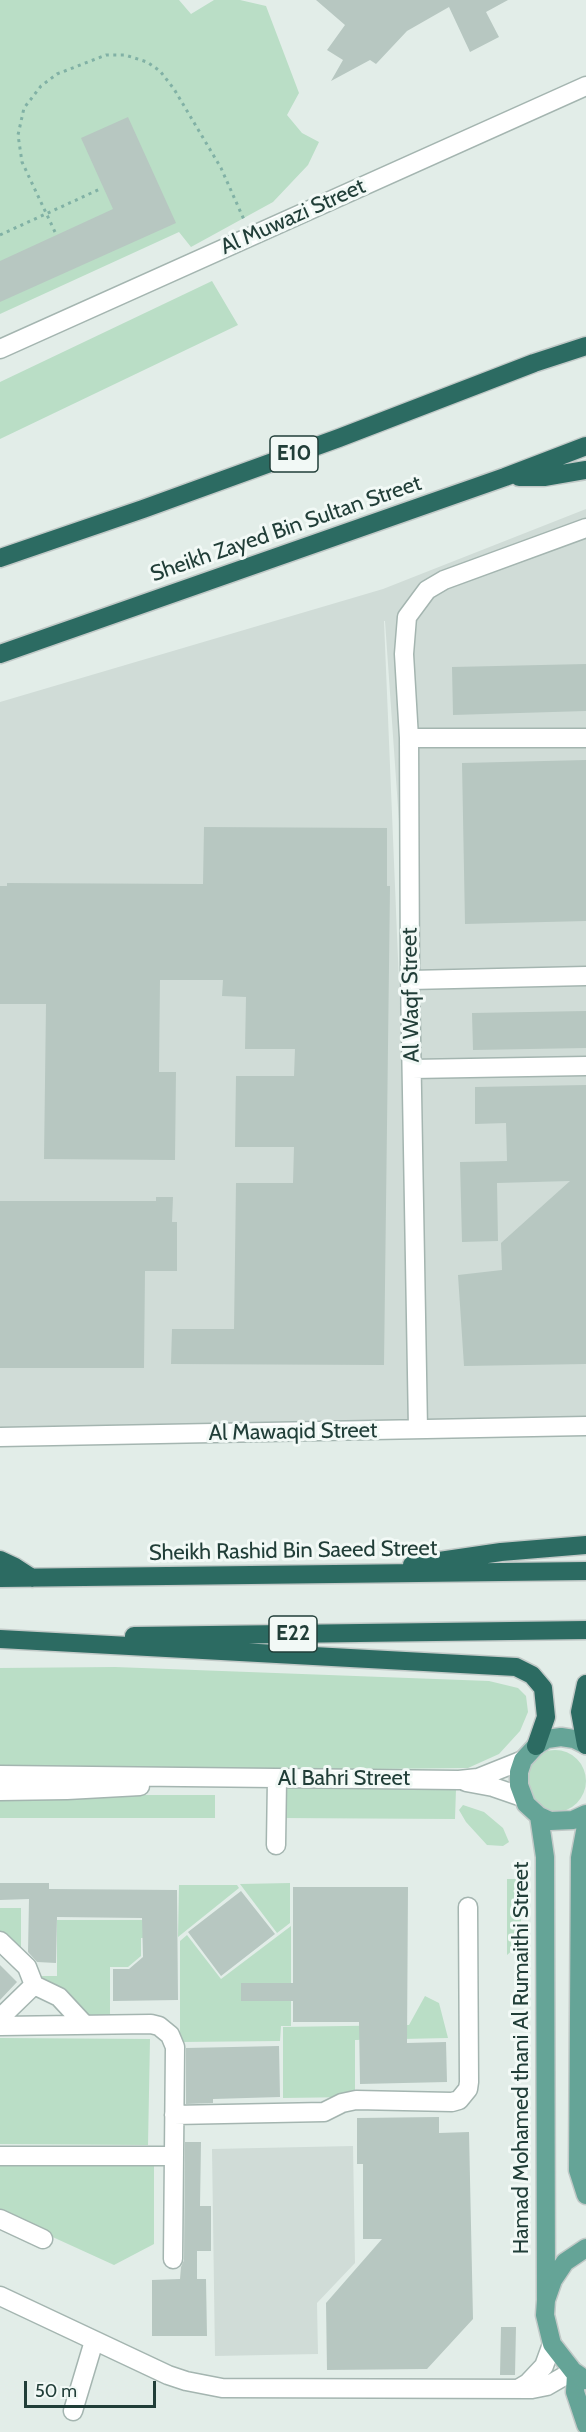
<!DOCTYPE html>
<style>
body{margin:0}
#map{position:relative;width:586px;height:2432px;overflow:hidden;background:#e2ede8;font-family:Cabin,sans-serif}
canvas{display:block}
.scale{position:absolute;left:24px;top:2381px;width:132px;height:27px;box-sizing:border-box;border:3px solid #213e38;border-top:0;padding-left:8px;font-size:18px;line-height:21px;white-space:nowrap;color:#213e38;-webkit-text-stroke:4px #f2f9f6;paint-order:stroke}
</style>
<div id="map">
<canvas width="586" height="2432"></canvas>
<div class="scale">50 m</div>
</div>
<script>
const ctx = document.querySelector('canvas').getContext('2d');
ctx.lineJoin = 'round';
function fillPath(path, color) { ctx.fillStyle = color; ctx.fill(path, 'evenodd'); }
const toPath = rows => new Path2D(rows.map(r => 'M' + r).join(''));
function stroke(path, color, width, dash) { ctx.strokeStyle = color; ctx.lineWidth = width; ctx.lineCap = dash ? 'butt' : 'round'; ctx.setLineDash(dash || []); ctx.stroke(path); }
function drawText(font, color, halo, rows, align = 'center') {
  ctx.font = font + ' Cabin,sans-serif'; ctx.lineWidth = 6; ctx.setLineDash([]); ctx.textBaseline = 'middle'; ctx.strokeStyle = halo; ctx.fillStyle = color; for (const [text, x, y, turn = 0] of rows) {
    ctx.save(); ctx.translate(x, y); ctx.rotate((+turn || 0) * Math.PI / 180); ctx.textAlign = isNaN(turn) ? turn : align; if (halo) ctx.strokeText(text, 0, 0); ctx.fillText(text, 0, 0); ctx.restore();
  }
}
fillPath(toPath([
 [586,509,586,1426,0,1438,0,702,383,589],
 [385,621,410,980,416,1393,384,621],
 [353,2146,355,2263,317,2303,318,2354,215,2356,212,2149]
]), '#d0dcd7');
fillPath(toPath([
 [0,0,179,0,191,14,214,0,240,0,266,6,299,93,287,115,302,133,319,142,308,165,273,202,191,247,179,232,0,314],
 [212,281,238,325,0,439,0,382],
 [115,1667,489,1681,518,1688,526,1696,528,1712,520,1731,499,1754,468,1768,0,1773,0,1668],
 '524 1781a31 31 0 1 1 62 0a31 31 0 1 1-62 0Z',
 [282,1788,456,1789,455,1819,281,1818],
 [0,1795,215,1795,215,1818,0,1818],
 [463,1805,484,1812,503,1828,509,1842,503,1846,487,1845,466,1822,459,1810],
 [507,1879,521,1879,521,1943,507,1955],
 [290,1883,290,1923,277,1933,240,1884],
 [179,1885,237,1885,239,1888,178,1937],
 [0,1908,21,1908,21,1957,0,1938],
 [57,1920,176,1920,176,1938,141,1938,141,1956,128,1967,110,1967,110,2015,79,2015,40,1976,57,1976],
 [291,1926,291,2026,281,2026,280,2041,180,2042,180,1941,187,1935,221,1979],
 [425,1996,439,2003,448,2038,355,2040,355,2097,283,2098,283,2027,409,2025],
 [0,2038,150,2039,148,2145,0,2144],
 [0,2161,154,2162,154,2244,114,2265,0,2213]
]), '#badec6');
fillPath(toPath([
 [316,0,508,0,486,12,499,37,470,52,449,7,407,31,376,64,370,60,331,81,343,60,327,50,345,25],
 [128,117,176,223,0,302,0,261,113,209,81,138],
 [586,664,586,711,453,715,452,667],
 [586,760,586,921,465,924,462,763],
 [204,827,387,828,387,886,390,886,384,1365,171,1364,172,1329,234,1329,236,1183,293,1183,294,1147,235,1147,236,1076,294,1076,295,1049,245,1049,246,997,222,996,223,980,160,980,159,1072,176,1072,175,1160,44,1159,46,1004,0,1004,0,886,7,886,7,883,203,884],
 [586,1011,586,1048,473,1050,472,1013],
 [586,1085,586,1364,464,1366,458,1275,502,1270,501,1243,570,1181,497,1183,498,1241,462,1242,460,1162,507,1161,506,1123,475,1124,475,1087],
 [156,1197,173,1197,172,1222,177,1222,177,1271,145,1271,144,1368,0,1368,0,1201,156,1201],
 [0,1883,49,1883,49,1889,177,1890,178,2000,113,2001,113,1969,129,1969,143,1957,142,1918,57,1917,56,1963,37,1962,28,1952,29,1899,0,1900],
 [293,1887,408,1887,407,2043,446,2042,447,2082,360,2084,359,2022,293,2022,293,2001,241,2001,241,1983,293,1983],
 [241,1891,275,1934,221,1976,188,1932],
 [0,1965,17,1982,0,2000],
 [279,2046,280,2097,213,2099,213,2103,186,2104,186,2048],
 [439,2117,439,2133,469,2132,473,2319,427,2369,327,2370,326,2303,382,2239,363,2239,363,2164,357,2164,357,2118],
 [185,2142,201,2142,200,2206,211,2206,211,2251,197,2251,197,2279,206,2279,207,2336,152,2336,152,2280,180,2279,181,2267,184,2260],
 [501,2327,516,2327,515,2375,500,2375]
]), '#b7c7c1');
const minor = toPath([
 [0,349,586,86],
 [409,738,586,738],
 [410,980,586,976],
 [412,1069,586,1066],
 [418,1429,410,980,409,738,404,654,407,617,427,590,444,580,586,528],
 [0,1437,586,1426],
 [0,1775,459,1780,478,1778,523,1760],
 [466,1782,493,1787,522,1797],
 [0,1791,67,1790,140,1786],
 [276,1845,277,1779],
 [0,1941,27,1967,34,1985,59,1997,85,2025],
 [0,2018,34,1985],
 [0,2026,151,2024,159,2026,170,2035,175,2047,173,2259],
 [174,2115,324,2112,342,2103,356,2100,452,2102,459,2100,468,2089,469,2082,468,1907],
 [0,2156,174,2156],
 [0,2219,43,2239],
 [0,2296,168,2375,186,2381,222,2388,532,2389,547,2386,573,2371],
 [518,2389,528,2383,544,2366,552,2344],
 [73,2411,94,2341]
]);
const major = toPath([
 [586,1745,574,1739,561,1737,547,1739,536,1746,523,1760,519,1772,519,1785,526,1804,539,1816,550,1821,573,1820,586,1814],
 [539,1816,545,1857,546,2300],
 [586,1826,580,1858,578,2170,586,2195],
 [586,2248,565,2262,553,2280,546,2300,545,2315,552,2344,573,2371,586,2380],
 [576,2374,575,2392,586,2425]
]);
const highway = toPath([
 [519,477,544,477,586,470],
 [0,558,143,509,339,438,534,363,586,346],
 [0,654,505,477,586,446],
 [0,1560,15,1567,32,1578],
 [412,1565,501,1552,586,1545],
 [0,1578,586,1571],
 [134,1636,586,1630],
 [0,1639,516,1667,532,1675,543,1688,546,1717,536,1746],
 [586,1745,580,1712,586,1684]
]);
stroke(minor, '#a4b5b0', 21);
stroke(major, '#c1c9c7', 21);
stroke(highway, '#c1c9c7', 21);
stroke(toPath([
 [55,232,22,162,18,135,24,108,41,86,57,74,106,55,125,55,147,62,160,71,174,89,221,168,245,222],
 [0,235,100,189]
]), '#81b1a5', 3, [3, 4.5]);
stroke(minor, '#fff', 18);
stroke(major, '#65a497', 18);
stroke(highway, '#2c6b62', 18);
for (const [x, y, w] of [
 [294,454,48],
 [293,1634,48]
]) { const box = new Path2D(); box.roundRect(x - w / 2, y - 18, w, 36, 4.5); ctx.fillStyle = '#f2f9f6'; ctx.fill(box); stroke(box, '#213e38', 1.5); }
drawText('bold 21px', '#213e38', null, [
 ["E10",294,454],
 ["E22",293,1634]
]);
drawText('22px', '#213e38', '#f2f9f6', [
 ["Al Muwazi Street",293,217,-24],
 ["Sheikh Zayed Bin Sultan Street",286,529,-19],
 ["Al Waqf Street",411,995,-91],
 ["Al Mawaqid Street",293,1432,-1],
 ["Sheikh Rashid Bin Saeed Street",293,1551,-1],
 ["Al Bahri Street",344,1779],
 ["Hamad Mohamed thani Al Rumaithi Street",522,2058,-90]
]);
</script>
